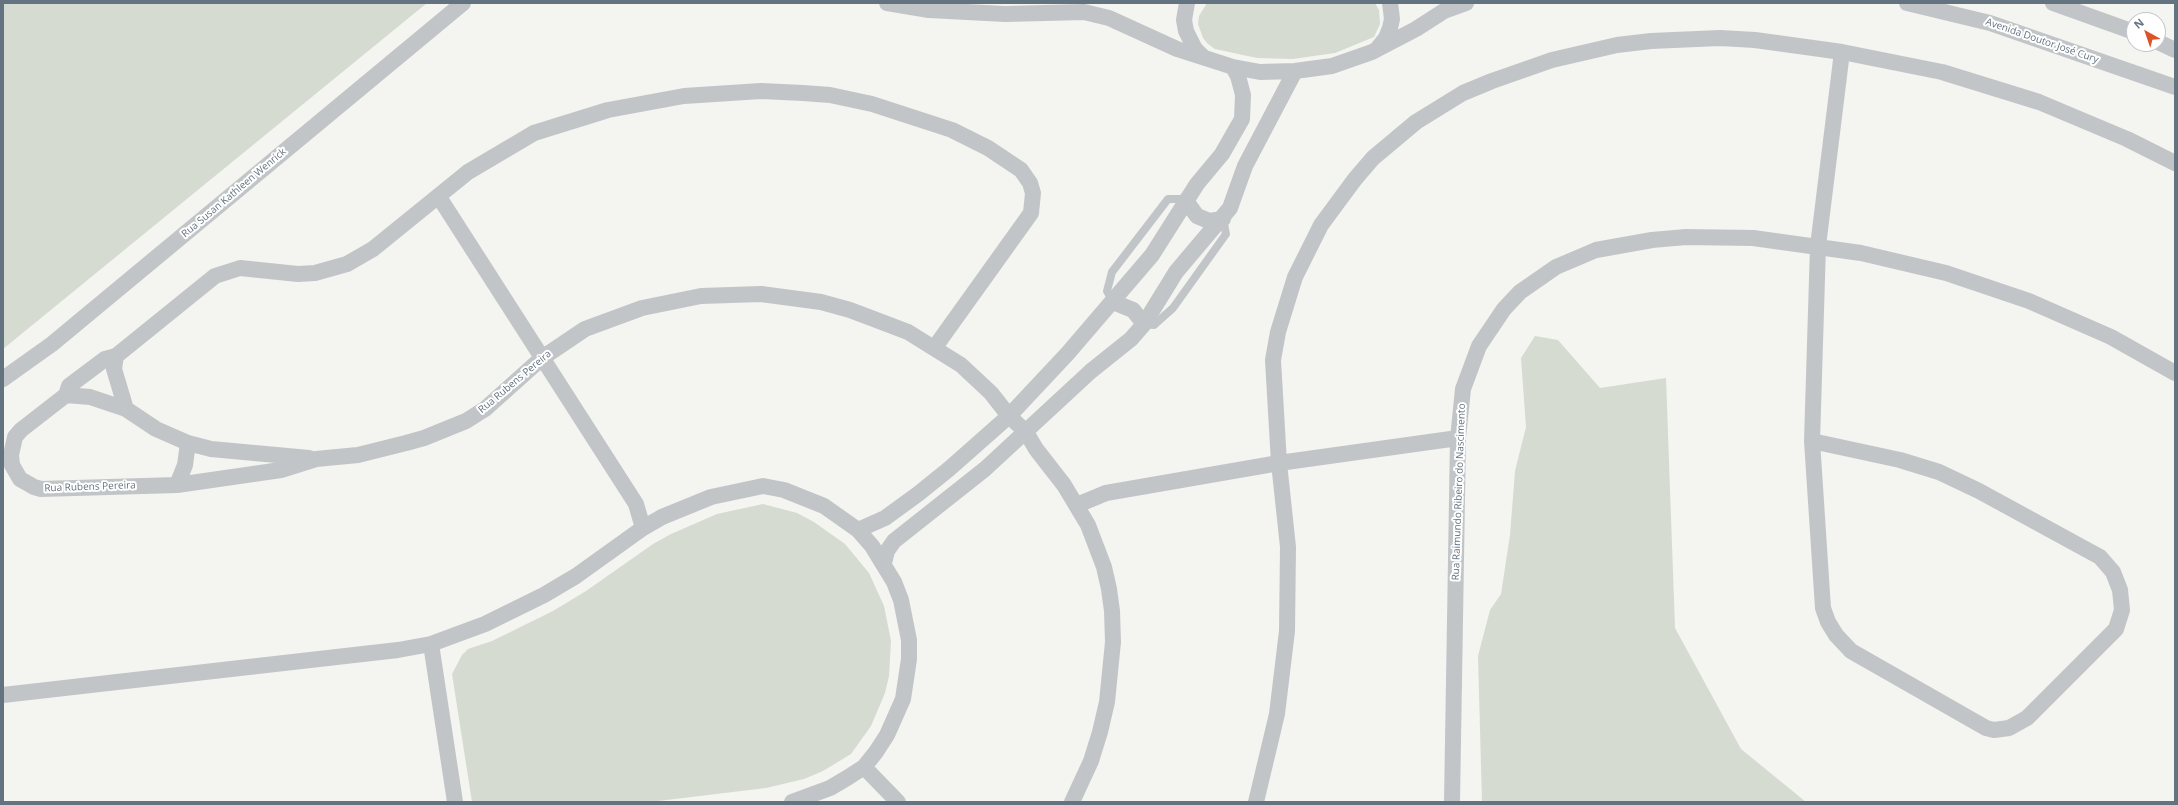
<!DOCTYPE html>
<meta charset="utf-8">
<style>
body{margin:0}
#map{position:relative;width:2178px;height:805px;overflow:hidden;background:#f4f4f0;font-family:"Open Sans",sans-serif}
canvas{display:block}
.frame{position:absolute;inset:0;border:4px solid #647380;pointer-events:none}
.north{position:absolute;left:2126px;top:12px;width:40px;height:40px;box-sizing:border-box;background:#fff;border:1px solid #c1c7cc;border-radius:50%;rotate:320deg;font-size:11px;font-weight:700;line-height:16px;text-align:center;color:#647380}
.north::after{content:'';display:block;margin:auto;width:14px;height:18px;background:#dc5328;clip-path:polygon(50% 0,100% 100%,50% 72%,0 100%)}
</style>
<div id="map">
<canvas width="2178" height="805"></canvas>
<div class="frame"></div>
<div class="north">N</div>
</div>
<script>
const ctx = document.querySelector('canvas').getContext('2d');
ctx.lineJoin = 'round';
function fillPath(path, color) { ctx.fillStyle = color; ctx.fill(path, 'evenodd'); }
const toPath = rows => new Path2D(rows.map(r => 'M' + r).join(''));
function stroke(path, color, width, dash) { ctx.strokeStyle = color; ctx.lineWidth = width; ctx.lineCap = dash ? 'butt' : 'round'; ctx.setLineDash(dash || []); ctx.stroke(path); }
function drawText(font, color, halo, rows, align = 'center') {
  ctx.font = font + ' "Open Sans",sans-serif'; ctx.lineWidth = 4; ctx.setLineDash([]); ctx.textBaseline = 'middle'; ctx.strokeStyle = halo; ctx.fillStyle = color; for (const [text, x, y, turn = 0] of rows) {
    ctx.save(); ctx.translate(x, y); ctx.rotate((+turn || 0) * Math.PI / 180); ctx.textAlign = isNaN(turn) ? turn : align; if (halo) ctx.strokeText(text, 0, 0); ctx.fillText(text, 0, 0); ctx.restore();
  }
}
fillPath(toPath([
 [3,3,427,3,3,349],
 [1207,3,1375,3,1379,10,1380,24,1374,37,1335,53,1293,59,1257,58,1215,49,1208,44,1203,38,1198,24,1199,16],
 [1535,336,1558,340,1600,388,1666,378,1675,628,1741,749,1806,802,1482,802,1478,656,1490,610,1501,594,1510,535,1515,471,1526,427,1521,358],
 [763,504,797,513,814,522,845,544,869,573,884,606,891,641,889,676,885,693,871,726,851,754,823,771,804,779,766,788,650,802,472,802,452,674,462,655,468,649,492,641,553,611,586,591,653,544,671,534,717,514]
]), '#d5dbd1');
stroke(toPath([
 [1113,302,1107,291,1112,272,1168,199,1187,199],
 [1144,324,1154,325,1173,308,1226,234,1223,219]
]), '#c2c5c8', 8);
stroke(toPath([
 [887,3,929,10,1005,14,1084,12,1109,18,1177,49,1233,67,1260,72,1295,71,1332,66,1372,52,1416,29,1444,11,1466,3],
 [1187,3,1184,20,1186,31,1195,49,1203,57],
 [1907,3,1990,23,2175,87],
 [2053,3,2134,32],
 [2158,42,2175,50],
 [1377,49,1386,38,1390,28,1392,19,1390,3],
 [439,197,636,504,643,528],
 [1187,199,1189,205,1197,216,1209,221,1223,219],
 [1113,302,1133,310,1144,324],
 [935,347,1031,213,1033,193,1030,183,1021,170,988,148,952,130,872,104,830,95,803,93,761,91,684,96,608,110,534,133,468,172,373,249,347,264,315,273,298,274,240,268,215,276,116,356,105,359,69,386,66,395,21,430,15,437,11,455,12,465,20,479,34,487,41,489,177,485,281,470,316,459,358,455,406,443,424,438,466,421,485,409,542,358,585,329,642,308,701,296,761,294,821,302,850,310,908,332,961,365,991,393,1009,416,1026,432,1036,449,1064,485,1088,525,1104,567,1109,589,1112,611,1113,642,1107,702,1100,732,1091,761,1072,802],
 [116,356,114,369,126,409],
 [3,379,52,344,463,3],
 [66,395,90,397,126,409,156,429,188,443,211,449,309,458],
 [1812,441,1900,460,1939,472,1979,491,2100,557,2113,572,2120,590,2122,610,2116,629,2027,718,2009,728,1994,730,1986,728,1851,651,1836,635,1828,622,1823,608,1812,441,1818,246,1842,52],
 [177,485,185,465,188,443],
 [1077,505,1106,493,1279,463,1458,438],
 [858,530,885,518,918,494,949,469,1009,416,1068,353,1152,255,1197,184,1222,154,1242,119,1243,95,1238,76,1233,67],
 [884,563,887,551,894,541,985,469,1091,371,1131,339,1144,324,1176,272,1230,208,1245,166,1295,71],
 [431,644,455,802],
 [3,695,398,650,431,644,485,624,544,595,576,576,643,528,662,517,711,497,763,486,784,490,824,506,858,530,872,546,894,582,901,600,909,640,909,659,903,699,887,735,876,752,864,767,847,778,830,788,792,802],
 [864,767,898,802],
 [1256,802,1277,714,1287,631,1288,547,1279,463,1273,360,1278,332,1295,277,1321,225,1355,179,1373,158,1416,122,1463,93,1492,81,1552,60,1617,45,1651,41,1720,38,1755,40,1842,52,1942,72,2039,102,2127,139,2175,163],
 [1452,802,1458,438,1463,389,1479,346,1504,309,1520,292,1556,267,1596,250,1652,240,1686,237,1753,238,1861,253,1946,273,2029,301,2111,337,2175,373]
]), '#c2c5c8', 16);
drawText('10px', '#647380', '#fff', [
 ["Avenida Doutor José Cury",2042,41,19],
 ["Rua Susan Kathleen Wenrick",234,193,-40],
 ["Rua Rubens Pereira",515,382,-40],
 ["Rua Rubens Pereira",90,487,-2],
 ["Rua Raimundo Ribeiro do Nascimento",1459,492,-88]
]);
</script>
